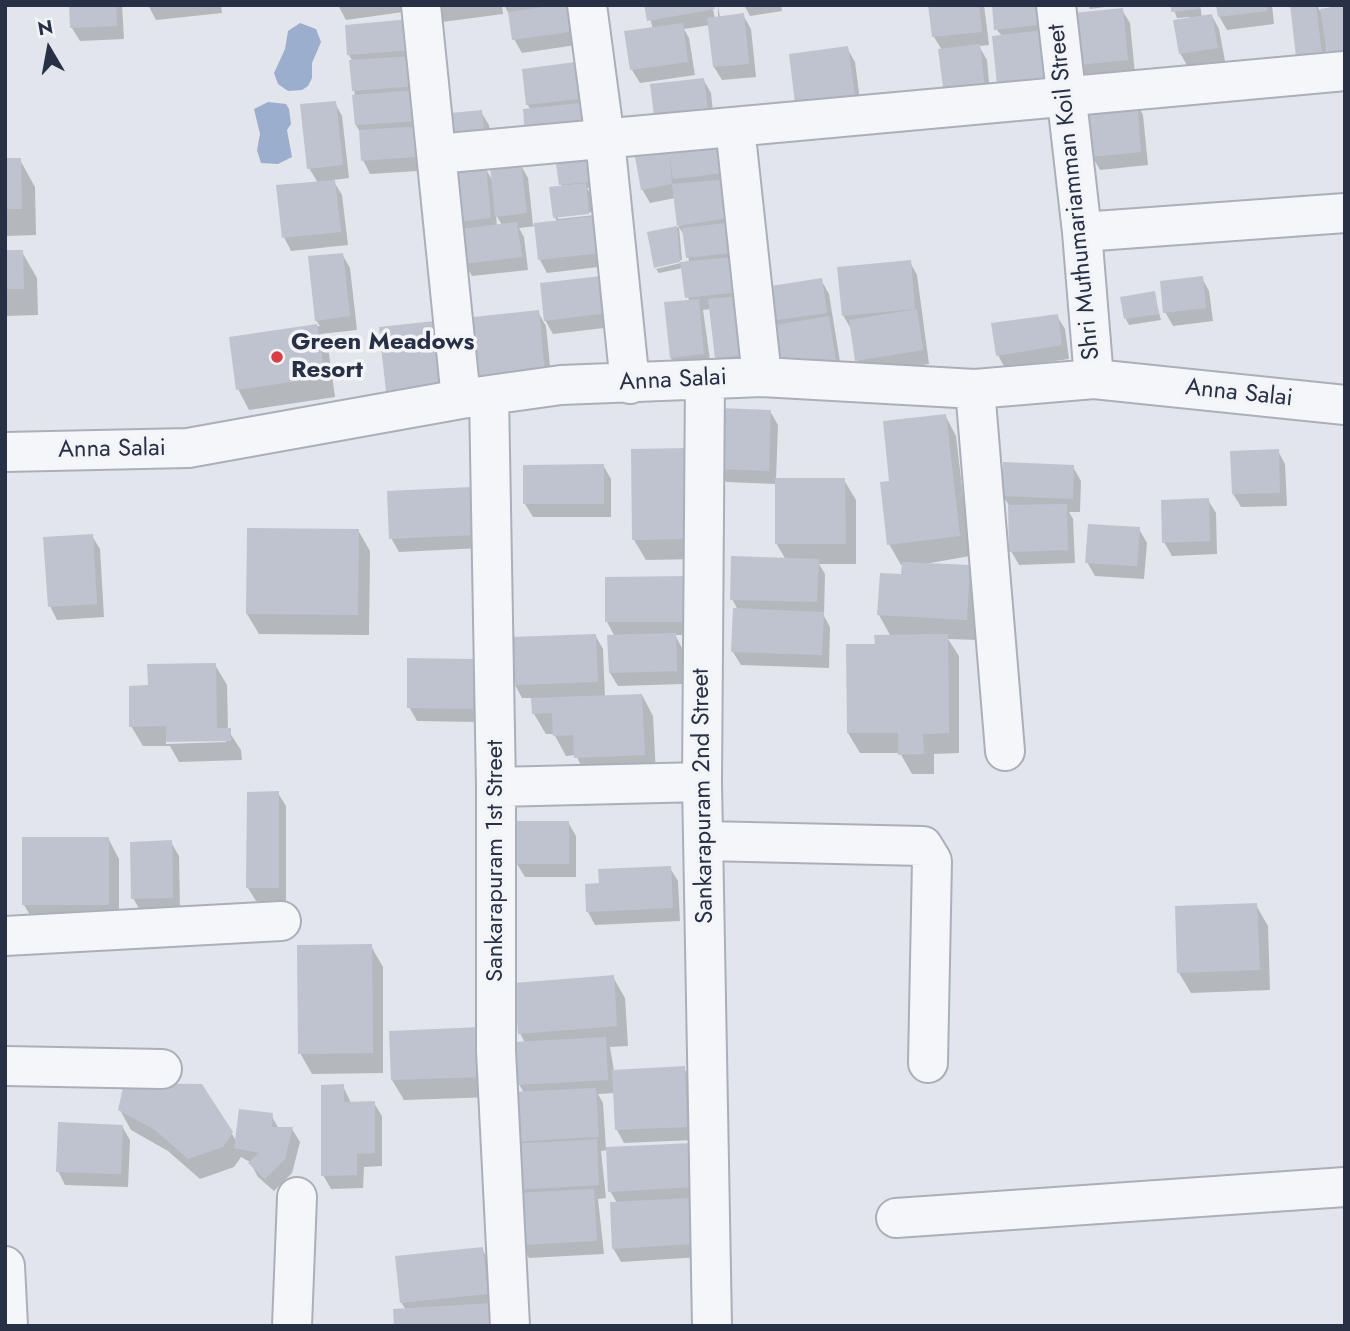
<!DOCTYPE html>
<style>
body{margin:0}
#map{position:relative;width:1350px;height:1331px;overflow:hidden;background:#e2e5ec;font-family:Jost,sans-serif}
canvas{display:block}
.frame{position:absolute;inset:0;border:7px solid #283045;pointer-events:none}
.north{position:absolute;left:14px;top:14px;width:70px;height:70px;-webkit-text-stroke:5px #f2f4f8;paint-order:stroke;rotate:350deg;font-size:19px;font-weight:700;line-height:28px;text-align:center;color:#283045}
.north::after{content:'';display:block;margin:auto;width:24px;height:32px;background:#283045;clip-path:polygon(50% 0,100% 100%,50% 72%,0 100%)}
</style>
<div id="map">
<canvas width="1350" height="1331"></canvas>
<div class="frame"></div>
<div class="north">N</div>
</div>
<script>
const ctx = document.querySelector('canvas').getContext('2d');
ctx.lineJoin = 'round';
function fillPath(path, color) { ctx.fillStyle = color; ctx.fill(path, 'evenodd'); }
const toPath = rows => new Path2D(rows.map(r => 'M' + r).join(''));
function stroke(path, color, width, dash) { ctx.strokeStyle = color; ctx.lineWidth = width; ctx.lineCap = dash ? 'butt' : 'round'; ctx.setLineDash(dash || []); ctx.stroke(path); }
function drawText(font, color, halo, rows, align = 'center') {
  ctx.font = font + ' Jost,sans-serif'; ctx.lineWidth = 7; ctx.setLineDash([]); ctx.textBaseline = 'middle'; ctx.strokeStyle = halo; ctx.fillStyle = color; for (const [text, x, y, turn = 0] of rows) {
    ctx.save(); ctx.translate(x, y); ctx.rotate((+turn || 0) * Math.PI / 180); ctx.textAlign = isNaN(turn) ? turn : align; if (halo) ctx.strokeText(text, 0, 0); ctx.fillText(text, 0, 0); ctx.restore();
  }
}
fillPath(toPath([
 [300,23,316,29,321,42,312,63,312,78,308,86,302,90,288,91,278,84,274,73,285,49,288,31],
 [268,102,286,104,289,109,291,124,287,130,292,157,278,164,261,163,257,150,260,134,254,109]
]), '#9baece');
fillPath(toPath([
 [71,5,122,5,124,39,80,41,72,28],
 [148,5,221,5,222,13,156,20],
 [338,5,402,5,403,12,346,20],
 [434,5,502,5,503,14,442,22],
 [504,5,575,5,583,44,522,53,514,39,510,16],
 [646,5,712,5,715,18,718,18,718,5,720,18,743,15,751,29,756,77,722,80,714,67,710,25,684,29,689,38,695,75,640,83,632,70,653,29],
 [744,5,781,5,782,11,750,16],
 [930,5,984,5,989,45,979,46,987,60,991,104,942,50,934,37],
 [1048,5,1058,101,996,29],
 [1088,5,1120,5,1090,9],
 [1172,5,1200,5,1202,18,1212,16,1219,29,1225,61,1188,67,1180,53,1189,17,1177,18],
 [1218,5,1272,5,1274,24,1227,30,1219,16],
 [1291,5,1317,5,1320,11,1343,7,1345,11,1345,56,1332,58,1326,47,1330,76],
 [1122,10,1130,23,1135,74,1087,78,1079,64],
 [409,21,433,170,370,174,363,160,360,132,356,125,353,62,349,55],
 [847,48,855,62,861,108,805,116],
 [582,63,594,110,531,110,527,104],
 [703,79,711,93,715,131,665,138],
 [1136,102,1143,115,1148,165,1100,170,1092,156],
 [335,103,342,116,349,178,333,180,342,195,348,245,291,251,284,237,318,183,309,168],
 [481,112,489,125,492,153,453,158],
 [727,143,760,367,725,371,717,358,711,309,703,310,711,367,679,371,671,358,689,301,683,268,659,273,656,269,689,261,685,237,679,227,675,198,650,203,642,189,636,152],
 [557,158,599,187,587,188,593,198,594,212,558,215,558,219,595,215,615,265,547,273,540,260,536,226,519,228,524,237,528,270,472,276,464,263,458,222,485,167,493,182,520,164,528,178,533,225,557,222,555,217,562,187],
 [496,215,502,225,497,226],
 [5,160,20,160,35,187,36,235,5,236],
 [679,227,682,260,655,266,649,233],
 [5,252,22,252,37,278,38,315,5,316],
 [342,254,350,268,357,330,320,334,328,347,335,397,249,410,238,389,231,338,320,326,316,320],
 [910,262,917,275,929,364,865,373,857,360,851,329,843,315],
 [609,277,621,326,553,334,545,320],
 [1202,278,1209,291,1213,321,1173,326,1165,312],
 [821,280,829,294,842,374,764,321],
 [1154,293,1161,320,1129,325,1126,319],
 [538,312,546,326,552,386,489,393],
 [1057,316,1065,329,1069,359,1005,368,998,355],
 [770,411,778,425,776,480,844,480,856,500,856,564,819,564,825,574,824,616,830,627,829,668,741,665,733,652,738,610,732,599,786,560,776,543,776,484,726,482,719,469],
 [945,415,956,436,970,556,919,565,969,567,980,588,978,640,948,639,959,656,959,753,934,754,934,774,912,774,900,753,860,753,848,733,877,646,891,637,879,615,903,576,904,564,901,565,889,544,891,483],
 [688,450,700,559,646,560,634,540],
 [1278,451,1285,464,1287,506,1241,507,1233,494],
 [603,465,611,479,611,517,533,517,525,504,525,466],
 [1073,467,1081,481,1080,512,1069,512,1073,519,1075,563,1019,565,1011,551,1010,507,1003,496],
 [471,489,481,548,399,552,391,538],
 [1208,500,1216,513,1217,554,1172,556,1164,542],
 [1139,529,1147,543,1144,579,1095,576,1087,562],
 [358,530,370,551,369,635,259,634,247,614],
 [92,536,100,549,104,617,57,620,50,606],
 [686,578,694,635,675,635,682,648,683,684,618,686,610,673,615,637,607,622],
 [595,635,603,649,605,697,642,695,653,716,656,775,587,778,576,755,566,756,554,734,546,734,534,714,533,698,522,698,515,685,513,639],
 [472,661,480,674,479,722,417,721,409,707],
 [215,665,227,685,228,730,241,750,242,760,179,762,170,746,143,746,131,726,150,687],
 [226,739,226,742,166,744,166,740],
 [278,793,286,806,286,901,256,901,248,888],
 [568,822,576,836,576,877,525,877,517,864],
 [108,838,119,859,119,925,36,925,24,905],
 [171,842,179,856,180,911,141,912,133,898],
 [670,868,678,881,680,921,595,925,588,912,600,885],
 [1256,905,1268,926,1270,990,1191,993,1179,973],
 [371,946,383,967,383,1073,312,1074,300,1053],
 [613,977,625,998,628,1046,610,1047,614,1071,684,1068,691,1081,694,1140,624,1143,617,1130,615,1093,598,1094,603,1103,606,1149,691,1145,700,1257,621,1262,613,1248,617,1203,610,1191,608,1150,601,1151,606,1198,598,1199,604,1254,529,1258,521,1244,514,1189,524,1093,519,1084,525,1043,520,1033],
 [481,1029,494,1097,404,1100,392,1080],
 [343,1086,351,1103,374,1103,382,1116,382,1166,364,1167,363,1188,331,1189,323,1175],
 [120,1110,231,1132,236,1141,271,1115,279,1129,292,1129,300,1142,292,1173,274,1191,258,1177,250,1162,241,1157,234,1167,200,1179,168,1151,131,1130],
 [122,1126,130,1140,128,1187,65,1185,58,1171],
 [482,1249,490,1262,495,1307,406,1310,401,1302]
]), '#0003');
fillPath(toPath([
 [69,5,116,5,117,26,70,28],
 [558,5,573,5,576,31,512,40,508,12],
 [644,5,714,5,715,9,647,21],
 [928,5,979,5,982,32,932,37],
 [992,5,1043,5,1045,24,994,30],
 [1171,5,1199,5,1199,9,1171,12],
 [1216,5,1267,5,1267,11,1218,17],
 [1290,5,1316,5,1323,63,1297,66],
 [1344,5,1345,50,1327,52,1320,9],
 [1123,8,1128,60,1078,65,1073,13],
 [744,13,749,64,713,67,707,18],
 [1212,14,1218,48,1179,54,1173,20],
 [410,19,412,50,347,55,345,25],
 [683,23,688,62,630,70,624,31],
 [1045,30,1052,88,998,94,992,36],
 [980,44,985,90,944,95,938,49],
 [848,46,855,95,795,103,789,54],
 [414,56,416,86,352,91,349,60],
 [583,61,587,98,526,105,522,69],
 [704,78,709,118,655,125,650,84],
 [417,90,419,121,355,125,352,95],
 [1137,100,1141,152,1091,157,1086,105],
 [336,101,343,165,307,169,300,104],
 [591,102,594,129,525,137,523,109],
 [482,110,485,140,444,145,440,114],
 [424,126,426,156,361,161,359,130],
 [728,142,732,172,673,179,669,153,672,184,641,190,634,151],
 [594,152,597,181,559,185,555,157],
 [5,158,21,158,22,209,5,209],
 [521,163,527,213,495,217,490,166],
 [486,165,491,218,456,222,450,169],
 [731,179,735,217,677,226,672,184],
 [335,180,341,232,282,238,276,185],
 [586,183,589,214,553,218,549,187],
 [605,215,609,252,538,260,534,223],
 [517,222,522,257,463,264,459,229],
 [735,222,739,252,686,258,682,228],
 [677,226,680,262,744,256,748,291,685,298,680,262,654,268,647,232],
 [5,250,23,250,24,289,5,289],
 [343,253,350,316,315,321,308,256],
 [911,260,915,309,842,316,837,267],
 [610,275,615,312,544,321,540,283],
 [1203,276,1206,308,1163,313,1160,281],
 [822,278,827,313,763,322,758,288],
 [1155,291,1159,314,1124,319,1120,297],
 [747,295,754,354,715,358,708,299],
 [699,299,704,354,670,358,664,302],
 [917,309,923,350,855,361,849,320],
 [539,310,545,373,480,380,473,317],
 [1058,314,1062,345,996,356,991,323],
 [829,316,836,361,771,371,764,327],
 [444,320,451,385,386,392,379,327],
 [317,324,325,377,236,390,229,337],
 [719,408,771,410,769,471,717,469],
 [946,414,960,536,887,545,880,482,889,481,883,421],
 [689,448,690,539,632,540,631,449],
 [1279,449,1280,493,1232,494,1230,451],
 [1003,462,1074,465,1073,499,1002,496],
 [604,464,604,504,523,504,523,465],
 [775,478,845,478,846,544,775,544],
 [472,487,474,535,389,539,387,491],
 [1209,498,1210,541,1162,543,1161,500],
 [1067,504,1068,550,1009,552,1008,505],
 [1088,524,1140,527,1137,566,1085,563],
 [247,528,359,529,358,615,246,614],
 [93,534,97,604,48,607,43,537],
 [731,556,819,559,817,602,730,600],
 [902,562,970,565,967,620,877,615,880,573,901,574],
 [687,576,687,622,605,622,605,577],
 [733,608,824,612,822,655,731,652],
 [676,633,677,671,609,673,607,635],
 [596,634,598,682,513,685,511,637],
 [948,634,949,733,923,734,924,754,898,755,898,733,847,733,846,644,875,644,874,635],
 [407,658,473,659,473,709,407,708],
 [216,663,217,728,231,728,231,741,166,742,166,726,129,727,129,686,148,685,147,664],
 [642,694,645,755,574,758,573,735,553,736,552,713,532,714,531,698],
 [279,791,279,888,246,888,247,792],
 [515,821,569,821,569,864,515,864],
 [22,837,109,837,109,905,22,905],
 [172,840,173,898,131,899,130,842],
 [671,866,673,908,586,912,585,884,599,883,598,869],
 [1257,903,1260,970,1177,973,1175,906],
 [372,944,373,1053,298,1054,297,945],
 [614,975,617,1026,518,1034,514,983],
 [482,1027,484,1077,391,1080,389,1031],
 [606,1037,608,1080,517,1085,515,1042],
 [685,1066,687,1127,615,1130,612,1070],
 [124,1083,202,1084,233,1132,223,1147,188,1159,155,1130,118,1110],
 [344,1084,344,1102,375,1101,375,1153,357,1154,357,1175,321,1176,321,1085],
 [596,1088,599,1137,512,1142,509,1092],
 [239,1109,273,1113,272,1127,293,1127,285,1159,265,1179,248,1163,259,1153,234,1148],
 [58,1122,123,1125,121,1174,56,1172],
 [597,1139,599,1185,512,1190,510,1144],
 [692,1143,694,1187,608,1192,606,1147],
 [594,1189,597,1241,520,1245,517,1193],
 [691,1198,694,1244,612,1249,610,1202],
 [483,1247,488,1294,400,1303,395,1256],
 [492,1303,493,1326,394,1326,393,1309]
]), '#bfc3cf');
const minor = toPath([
 [421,5,461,399],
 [587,5,605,140,630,384],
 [1056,5,1082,232,1094,379],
 [735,127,762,377],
 [437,154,1345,71],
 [1082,232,1345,213],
 [705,379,702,782,712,1326],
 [975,389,1005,751],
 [489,395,496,787,496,1051,510,1326],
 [5,452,188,448,461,399,561,385,762,377,975,389,1094,379,1345,405],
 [496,787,702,782],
 [705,841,923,846,932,861,928,1063],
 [5,936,281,921],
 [5,1066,162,1069],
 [896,1218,1345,1187],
 [5,1266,8,1326],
 [292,1326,297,1197]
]);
stroke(minor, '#aaafba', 42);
stroke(minor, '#f5f6f9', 38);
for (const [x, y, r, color] of [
 [277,357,7,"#d93e46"]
]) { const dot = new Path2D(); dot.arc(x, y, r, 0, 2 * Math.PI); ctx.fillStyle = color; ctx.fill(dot); stroke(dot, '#f2f4f8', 2.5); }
drawText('24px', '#283045', '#f2f4f8', [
 ["Shri Muthumariamman Koil Street",1075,192,-96],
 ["Anna Salai",673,381,-3],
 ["Anna Salai",1239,394,6],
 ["Anna Salai",112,450,-1],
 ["Sankarapuram 2nd Street",704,796,-91],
 ["Sankarapuram 1st Street",496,861,-90]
]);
drawText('bold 24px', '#283045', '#f2f4f8', [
 ["Green Meadows",291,343],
 ["Resort",291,371]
], 'left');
</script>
